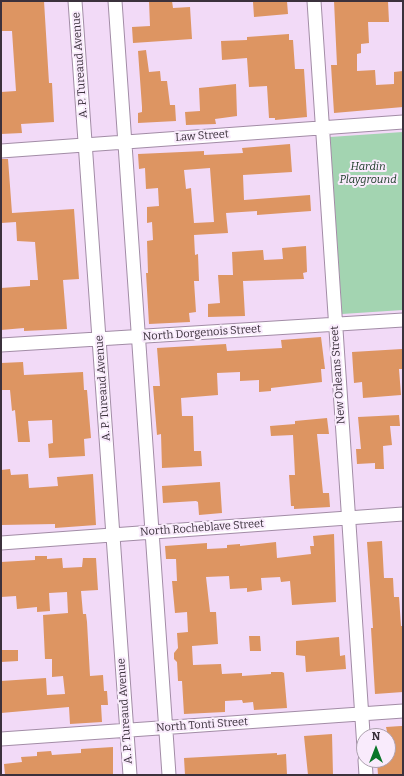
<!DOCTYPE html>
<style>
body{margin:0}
#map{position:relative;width:404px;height:776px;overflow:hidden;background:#f2daf7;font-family:Bitter,serif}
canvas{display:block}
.frame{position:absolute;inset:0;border:2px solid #3b313c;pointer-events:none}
.north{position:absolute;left:356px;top:728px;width:40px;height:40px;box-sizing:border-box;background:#f9ebfc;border:1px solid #ada1af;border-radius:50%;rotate:0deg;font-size:11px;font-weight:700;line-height:16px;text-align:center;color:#3b313c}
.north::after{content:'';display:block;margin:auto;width:14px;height:18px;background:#087528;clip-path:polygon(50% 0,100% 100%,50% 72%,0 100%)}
</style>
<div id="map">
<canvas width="404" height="776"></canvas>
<div class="frame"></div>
<div class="north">N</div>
</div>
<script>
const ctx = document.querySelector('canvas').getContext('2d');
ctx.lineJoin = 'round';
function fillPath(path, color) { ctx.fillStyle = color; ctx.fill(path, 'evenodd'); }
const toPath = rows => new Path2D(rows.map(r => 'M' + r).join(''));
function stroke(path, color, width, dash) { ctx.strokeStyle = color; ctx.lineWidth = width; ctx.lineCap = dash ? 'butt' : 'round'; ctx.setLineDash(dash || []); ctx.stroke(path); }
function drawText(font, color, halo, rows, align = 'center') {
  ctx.font = font + ' Bitter,serif'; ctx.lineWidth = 4; ctx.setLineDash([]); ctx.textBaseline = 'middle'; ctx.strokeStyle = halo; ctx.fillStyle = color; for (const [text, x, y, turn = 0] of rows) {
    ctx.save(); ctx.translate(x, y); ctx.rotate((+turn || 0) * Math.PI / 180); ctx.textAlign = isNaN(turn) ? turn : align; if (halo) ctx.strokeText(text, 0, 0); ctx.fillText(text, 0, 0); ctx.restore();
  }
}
fillPath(toPath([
 [403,132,403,310,342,314,330,137]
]), '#a3d4b1');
fillPath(toPath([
 [1,1,44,1,49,83,52,83,54,122,21,124,22,133,1,134,1,92,16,91,12,31,1,31],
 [149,1,172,1,173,8,190,7,192,39,133,43,132,27,150,26],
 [287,1,288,14,254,17,253,2],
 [334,1,388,1,389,22,368,22,369,43,361,44,361,53,357,54,357,71,375,70,376,85,394,84,394,72,403,71,403,107,334,113,331,65,337,65],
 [289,34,289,40,293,40,295,69,304,69,307,117,275,120,275,118,269,118,267,86,249,87,247,58,222,60,221,41,247,40,247,37],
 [146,50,149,72,160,71,161,81,167,81,170,105,175,105,176,121,138,123,138,113,142,112,142,107,138,51],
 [236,84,237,116,215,119,216,124,186,125,185,112,200,111,199,88],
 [290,144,292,172,243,175,244,200,310,195,311,211,257,215,257,211,226,213,228,233,194,235,195,255,198,254,199,281,194,281,196,312,189,313,190,322,149,324,146,273,148,273,147,241,153,240,152,222,147,223,147,207,159,206,158,188,146,189,145,168,139,169,138,154,204,151,204,155,243,153,242,148],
 [210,168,214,222,194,223,191,188,186,189,184,170],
 [1,159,8,159,12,213,74,209,79,279,63,280,67,329,24,331,24,328,1,330,1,288,30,286,30,280,38,280,35,242,17,241,16,222,1,223],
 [306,246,307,272,303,273,304,279,243,281,245,316,208,317,208,304,220,303,218,275,233,275,232,252,263,250,264,260,283,259,282,248],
 [321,337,325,369,321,369,322,382,271,388,271,391,259,392,259,380,240,381,240,372,217,373,218,395,181,398,182,416,193,416,194,451,201,451,202,466,162,468,161,434,157,435,153,386,160,386,157,348,226,344,227,351,282,348,281,340],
 [402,349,403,369,399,369,401,395,363,398,362,382,354,383,352,352],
 [23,362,24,375,83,372,84,390,87,390,91,438,84,439,85,456,49,458,48,444,53,443,52,420,28,421,30,442,18,442,15,410,12,411,10,390,1,390,1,363],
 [399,415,400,426,390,426,392,445,383,446,384,469,375,469,375,463,357,464,356,449,361,449,358,417],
 [327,418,329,434,317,434,323,493,329,493,330,507,294,509,294,506,291,506,289,475,295,475,293,435,271,436,270,426,295,424,295,421],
 [10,469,11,475,28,474,29,488,58,486,57,477,93,474,96,525,55,528,55,524,1,525,1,470],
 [220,482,222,513,199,515,198,502,196,501,163,503,162,486],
 [334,534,336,602,292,605,290,581,281,582,280,577,261,578,262,590,247,592,247,588,230,589,229,576,206,577,210,612,216,612,218,644,192,646,193,665,221,664,222,674,242,673,242,676,271,674,271,672,282,672,284,673,287,708,254,710,253,702,243,703,242,700,225,701,225,712,184,714,182,681,178,681,177,662,174,659,174,653,178,648,177,633,188,632,187,612,175,613,172,581,177,581,176,559,166,559,165,546,207,543,207,549,227,548,227,545,240,544,240,546,276,542,277,558,311,554,310,546,314,546,313,536],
 [382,541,384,578,393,578,394,597,399,597,401,626,403,626,403,692,375,694,371,628,373,628,367,542],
 [35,556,47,556,47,559,62,558,63,568,82,567,83,558,96,558,98,590,81,591,83,614,86,614,87,622,90,676,103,675,104,691,107,691,108,705,101,705,102,722,70,724,69,707,1,713,1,681,46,678,47,695,65,694,63,676,52,677,52,659,45,659,43,615,68,613,67,592,49,593,50,611,37,612,37,607,17,609,16,596,1,597,1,562,35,560],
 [249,636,260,636,261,651,250,651],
 [339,637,340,656,345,655,346,669,306,672,305,656,296,655,296,641],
 [1,650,18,650,18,661,1,662],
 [401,726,403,726,403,775,378,775,377,761,388,760,388,736,386,727],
 [332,734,333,775,308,775,304,736],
 [113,747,113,775,5,775,4,764,22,762,21,757,37,756,37,752,51,751,52,755,81,753,81,749],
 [277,753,277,755,286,754,287,775,185,775,184,758]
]), '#dd9562');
const minor = toPath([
 [75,1,130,775],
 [115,1,169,775],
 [314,1,364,748],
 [1,151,403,122],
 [1,345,403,320],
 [1,543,403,514],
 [1,739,403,711],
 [365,760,366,775]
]);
stroke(minor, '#a28ca6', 15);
stroke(minor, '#fff', 13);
drawText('11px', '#3b313c', '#f9ebfc', [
 ["A. P. Tureaud Avenue",80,65,-94],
 ["Law Street",202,136,-4],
 ["North Dorgenois Street",202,333,-4],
 ["New Orleans Street",338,375,-94],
 ["A. P. Tureaud Avenue",103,388,-94],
 ["North Rocheblave Street",202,528,-4],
 ["A. P. Tureaud Avenue",125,711,-94],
 ["North Tonti Street",202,725,-4]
]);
drawText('italic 11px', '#163722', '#f9ebfc', [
 ["Hardin",368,167],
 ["Playground",368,180]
]);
</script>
